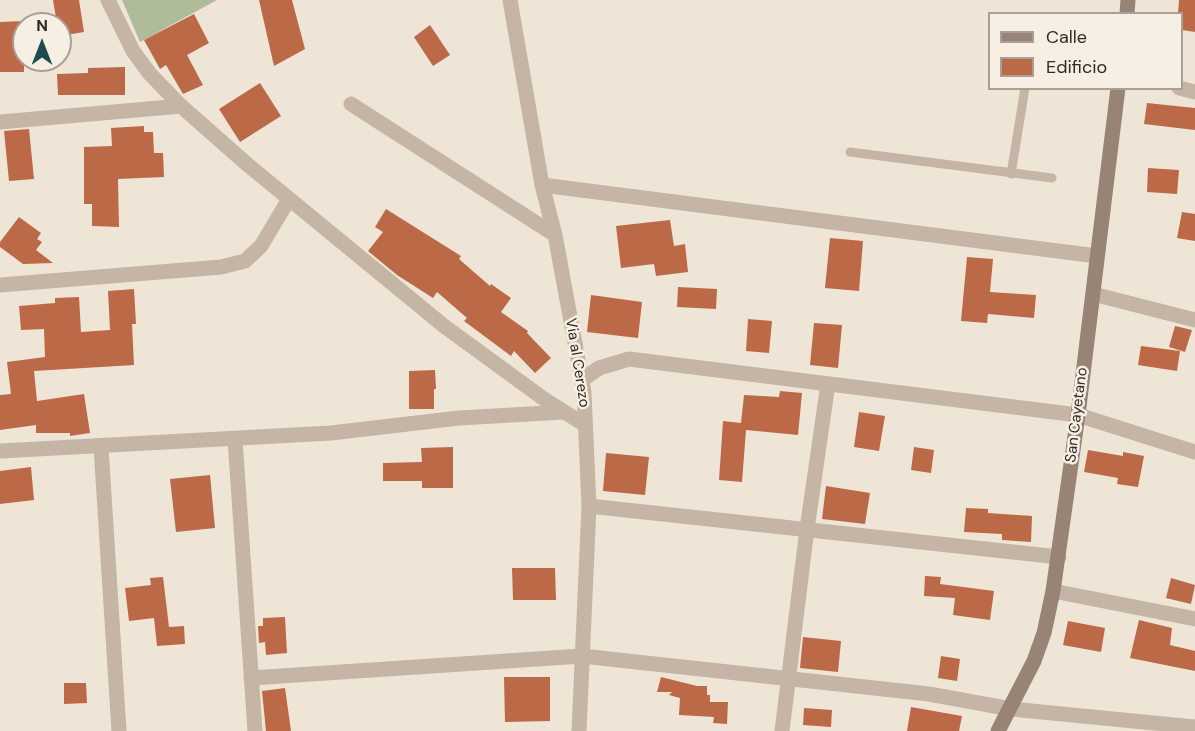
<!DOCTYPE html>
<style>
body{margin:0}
#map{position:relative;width:1195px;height:731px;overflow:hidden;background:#eee5d7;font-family:"DM Sans",sans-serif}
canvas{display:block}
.legend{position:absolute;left:988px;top:12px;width:195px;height:78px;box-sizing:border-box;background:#f7efe3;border:2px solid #a8a097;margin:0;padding:8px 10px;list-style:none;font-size:18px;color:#312a25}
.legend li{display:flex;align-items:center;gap:12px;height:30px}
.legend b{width:30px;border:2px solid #a8a097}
.north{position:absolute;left:12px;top:12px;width:60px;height:60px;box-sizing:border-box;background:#f7efe3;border:2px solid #a8a097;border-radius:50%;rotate:0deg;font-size:16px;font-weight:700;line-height:24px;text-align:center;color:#312a25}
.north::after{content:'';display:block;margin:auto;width:21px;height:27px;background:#1f4a4f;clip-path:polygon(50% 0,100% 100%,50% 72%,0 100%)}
</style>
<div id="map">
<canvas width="1195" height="731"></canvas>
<ul class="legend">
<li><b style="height:8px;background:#988476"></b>Calle</li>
<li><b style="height:16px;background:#bc6947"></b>Edificio</li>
</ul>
<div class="north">N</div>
</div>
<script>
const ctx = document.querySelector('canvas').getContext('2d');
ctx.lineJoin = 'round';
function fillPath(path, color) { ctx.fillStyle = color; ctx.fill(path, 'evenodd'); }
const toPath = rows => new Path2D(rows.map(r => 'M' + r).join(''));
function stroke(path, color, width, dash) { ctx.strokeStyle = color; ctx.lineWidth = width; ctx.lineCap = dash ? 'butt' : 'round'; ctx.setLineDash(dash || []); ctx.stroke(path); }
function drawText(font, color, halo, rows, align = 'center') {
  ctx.font = font + ' "DM Sans",sans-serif'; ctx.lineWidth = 5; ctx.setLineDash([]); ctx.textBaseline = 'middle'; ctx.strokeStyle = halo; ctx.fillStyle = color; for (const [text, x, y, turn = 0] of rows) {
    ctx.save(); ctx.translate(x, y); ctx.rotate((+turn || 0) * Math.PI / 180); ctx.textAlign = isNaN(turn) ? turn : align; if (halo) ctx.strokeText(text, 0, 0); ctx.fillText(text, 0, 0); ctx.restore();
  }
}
fillPath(toPath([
 [122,0,217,0,140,42]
]), '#aebc99');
fillPath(toPath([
 [53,0,79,0,84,32,60,36,60,24,57,24],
 [259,0,292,0,305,49,274,66],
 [1179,0,1195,0,1195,32,1182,30,1182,14,1178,14],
 [194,14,209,43,187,55,203,85,183,94,166,65,160,69,144,40],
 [24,21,24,72,0,72,0,22],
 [430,25,450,55,433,66,414,37],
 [125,67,125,95,58,95,57,74,88,73,88,68],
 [260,83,281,116,240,142,219,109],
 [1147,103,1195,108,1195,130,1144,124],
 [144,126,144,132,153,132,154,153,163,153,164,177,118,179,119,227,92,226,92,204,84,204,84,147,112,146,111,128],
 [29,129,34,179,9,181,4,131],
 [1148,168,1179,170,1177,194,1147,192],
 [386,209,461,256,459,259,490,286,491,284,511,298,501,312,528,331,527,333,551,358,535,373,514,351,511,356,464,321,467,318,437,292,433,298,397,275,368,251,383,232,375,227],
 [1182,212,1195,214,1195,241,1177,238],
 [19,217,41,233,37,239,42,242,36,250,53,263,23,264,0,247,0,242],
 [670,220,674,246,685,244,688,272,656,276,654,264,621,268,616,226],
 [830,238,863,241,859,291,825,288],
 [967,257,993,259,990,292,1036,295,1034,318,988,314,987,323,961,321],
 [678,287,717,289,716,309,677,307],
 [134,289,136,324,132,324,134,365,34,371,37,401,84,394,90,433,70,436,70,433,36,433,36,425,0,430,0,395,11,394,7,362,45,357,44,329,21,330,19,306,55,303,55,298,79,297,81,332,110,330,108,291],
 [591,295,642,302,638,338,587,332],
 [748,319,772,321,769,353,746,351],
 [814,323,842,325,838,368,810,365],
 [1175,326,1192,330,1185,352,1169,347],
 [1141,346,1180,351,1177,371,1138,365],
 [435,370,436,389,434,389,434,409,409,409,409,371],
 [780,391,802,393,798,435,746,430,742,482,719,480,723,421,741,423,744,395,779,397],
 [859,412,885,416,879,451,854,447],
 [453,447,453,488,422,488,422,481,383,481,383,463,422,462,421,448],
 [914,447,934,450,931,473,911,470],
 [1088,450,1123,456,1123,452,1144,456,1138,487,1117,484,1118,478,1084,472],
 [606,453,649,457,645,495,603,491],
 [31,467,34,500,0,504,0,471],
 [210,475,215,528,176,532,170,479],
 [826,486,870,493,865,524,822,519],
 [966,508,988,509,988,513,1032,516,1031,542,1002,540,1002,534,964,532],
 [512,568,555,568,556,600,513,600],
 [925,576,941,577,940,584,994,591,990,620,953,615,955,598,924,596],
 [163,577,169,627,184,626,185,644,157,646,154,618,129,621,125,588,151,585,150,578],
 [1171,578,1195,585,1191,604,1166,598],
 [285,617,287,653,266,655,265,642,259,643,258,626,263,626,263,618],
 [1139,620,1172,628,1170,645,1195,651,1195,671,1130,658],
 [1068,621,1105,628,1101,652,1063,645],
 [803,637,841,641,838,672,800,668],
 [941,656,960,659,957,681,938,678],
 [504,677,550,677,550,721,505,722],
 [661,677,697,686,707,686,707,695,710,695,710,702,728,702,727,724,713,723,714,717,679,715,680,698,669,695,672,692,657,692],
 [64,683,86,683,87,703,64,704],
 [285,688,291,731,266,731,262,691],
 [911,707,962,716,959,731,907,731],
 [804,708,832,710,831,727,803,725]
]), '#bc6947');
stroke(toPath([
 [850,152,1052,178],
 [1011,174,1025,88]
]), '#c5b5a5', 9);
stroke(toPath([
 [108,0,133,51,150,74,181,106,248,165,444,326,544,399,585,425],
 [510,0,542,185,555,235,584,392,589,506,579,731],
 [1179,88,1195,92],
 [351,104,555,235],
 [0,122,181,106],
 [542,185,1097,256],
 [0,285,221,267,245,261,261,246,289,199],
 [1093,294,1195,320],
 [582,380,599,368,629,359,1078,415,1195,452],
 [235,439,255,731],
 [101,447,119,731],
 [0,451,331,433,459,418,564,412],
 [589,506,1059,557],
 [1053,591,1195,619],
 [251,678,582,656,929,694,1011,709,1195,727],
 [782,731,807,529,828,384]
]), '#c5b5a5', 15);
stroke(toPath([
 [1127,14,1128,0],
 [998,731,1034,661,1044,633,1053,591,1078,415,1118,88]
]), '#988476', 15);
drawText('15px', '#312a25', '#f7efe3', [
 ["Via al Cerezo",577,363,81],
 ["San Cayetano",1077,415,-83]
]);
</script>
